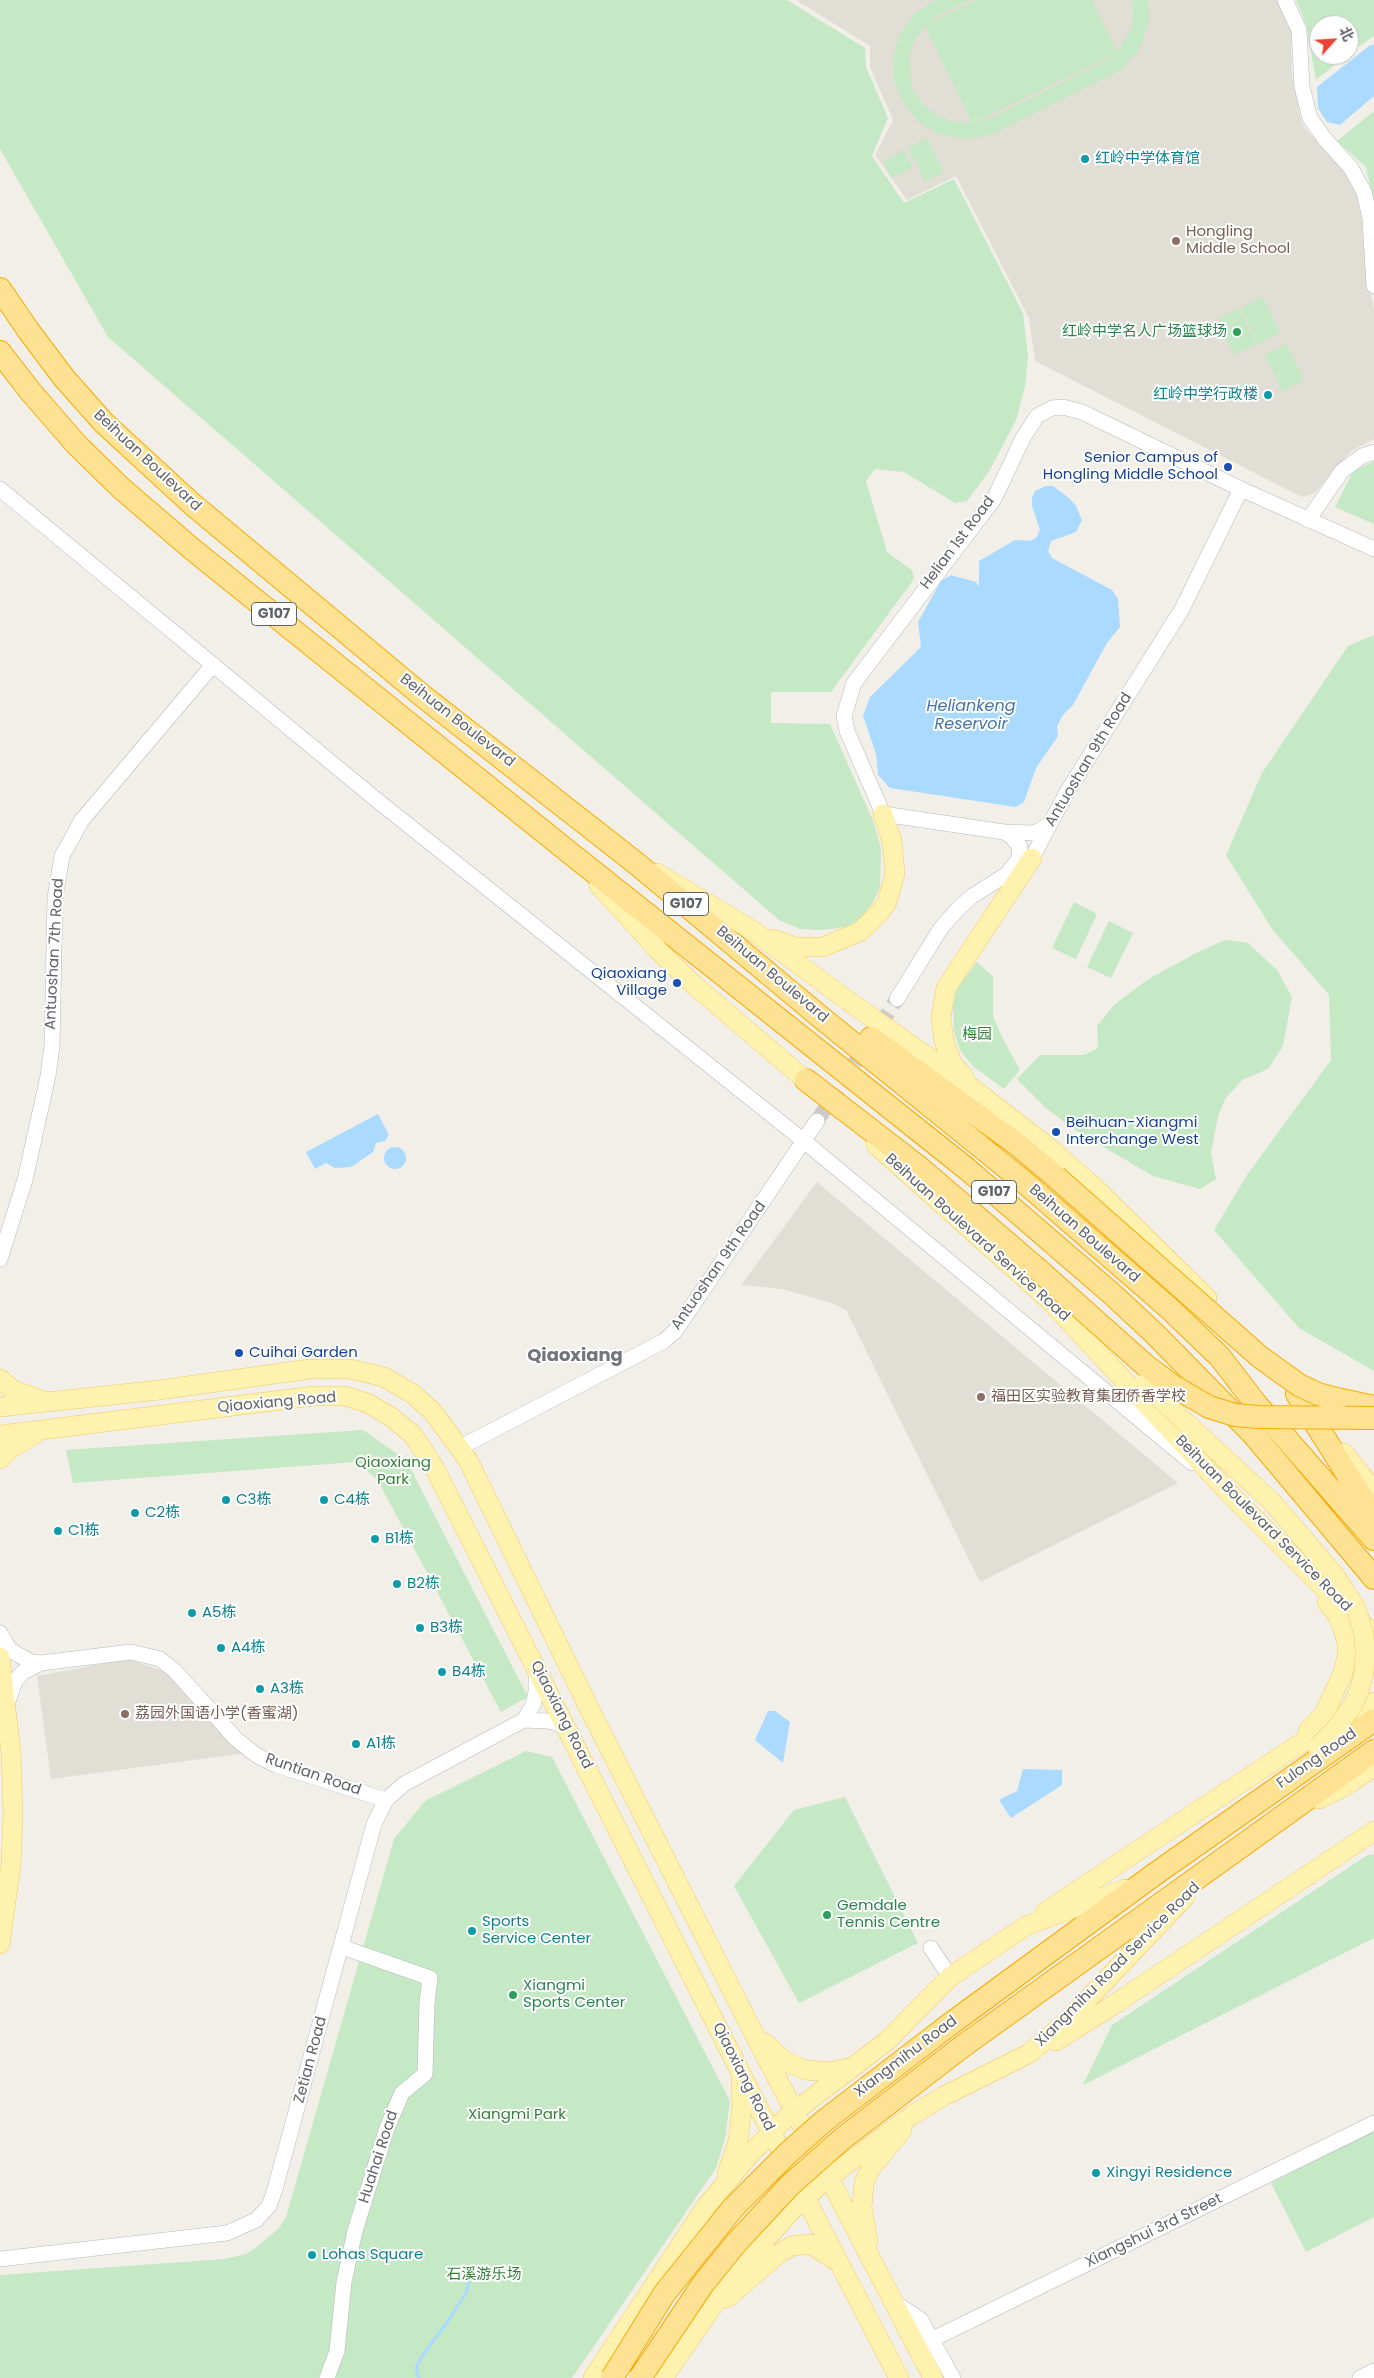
<!DOCTYPE html>
<meta charset="utf-8">
<style>
body{margin:0}
#map{position:relative;width:1374px;height:2378px;overflow:hidden;background:#f1efe8;font-family:Poppins,"Noto Sans SC",sans-serif}
canvas{display:block}
.north{position:absolute;left:1309px;top:15px;width:50px;height:50px;box-sizing:border-box;background:#fff;border:1px solid #bfc1c3;border-radius:50%;rotate:64deg;font-size:14px;font-weight:700;line-height:20px;text-align:center;color:#5f6368}
.north::after{content:'';display:block;margin:auto;width:18px;height:22px;background:#ea4335;clip-path:polygon(50% 0,100% 100%,50% 72%,0 100%)}
</style>
<div id="map">
<canvas width="1374" height="2378"></canvas>
<div class="north">北</div>
</div>
<script>
const ctx = document.querySelector('canvas').getContext('2d');
ctx.lineJoin = 'round';
function fillPath(path, color) { ctx.fillStyle = color; ctx.fill(path, 'evenodd'); }
const toPath = rows => new Path2D(rows.map(r => 'M' + r).join(''));
function stroke(path, color, width, dash) { ctx.strokeStyle = color; ctx.lineWidth = width; ctx.lineCap = dash ? 'butt' : 'round'; ctx.setLineDash(dash || []); ctx.stroke(path); }
function drawText(font, color, halo, rows, align = 'center') {
  ctx.font = font + ' Poppins,"Noto Sans SC",sans-serif'; ctx.lineWidth = 4; ctx.setLineDash([]); ctx.textBaseline = 'middle'; ctx.strokeStyle = halo; ctx.fillStyle = color; for (const [text, x, y, turn = 0] of rows) {
    ctx.save(); ctx.translate(x, y); ctx.rotate((+turn || 0) * Math.PI / 180); ctx.textAlign = isNaN(turn) ? turn : align; if (halo) ctx.strokeText(text, 0, 0); ctx.fillText(text, 0, 0); ctx.restore();
  }
}
fillPath(toPath([
 [796,0,1278,0,1287,17,1291,31,1292,75,1301,120,1304,127,1347,173,1359,194,1367,275,1374,309,1374,439,1351,451,1314,494,1302,497,1035,361,1029,318,956,176,907,200,875,155,893,120,870,67,870,46],
 [817,1182,1178,1483,980,1582,846,1310,832,1303,782,1289,741,1285],
 [128,1659,165,1672,246,1753,51,1779,37,1676]
]), '#e1ded6');
fillPath(toPath([
 [0,0,787,0,865,48,866,67,888,118,872,156,904,203,954,179,1023,313,1028,356,1025,387,1016,420,990,470,967,501,955,503,904,472,875,469,866,481,887,552,912,570,914,579,831,692,771,692,771,723,830,724,874,823,881,849,880,888,872,904,860,919,846,927,823,930,800,929,779,920,108,337,0,149],
 [935,0,970,0,940,15,927,24,977,0,1092,0,1117,52,1132,28,1133,0,1148,0,1149,21,1142,44,1136,54,1119,71,997,132,986,136,963,139,939,134,919,122,903,103,894,81,893,57,900,34,914,14],
 [925,26,972,123,954,122,936,115,922,103,912,87,909,59,914,41],
 [1115,54,1102,63,991,118,975,122],
 [1296,0,1374,0,1374,36,1349,53,1349,25,1319,25,1319,55,1347,55,1316,80,1306,24],
 [1374,111,1374,205,1366,167,1337,141],
 [927,138,944,172,925,181,908,148],
 [904,150,913,167,892,178,883,161],
 [1263,297,1280,333,1258,344,1241,308],
 [1239,308,1257,344,1234,355,1217,319],
 [1287,344,1304,380,1282,391,1265,355],
 [1374,461,1374,524,1335,507,1353,472],
 [1374,635,1374,1371,1299,1328,1214,1230,1247,1175,1331,1060,1329,995,1272,929,1226,855,1262,773,1348,646],
 [1074,902,1097,914,1076,959,1052,948],
 [1109,921,1133,933,1111,978,1087,967],
 [1225,940,1248,943,1277,970,1292,997,1283,1046,1268,1069,1242,1080,1225,1099,1218,1116,1211,1153,1216,1179,1200,1189,1153,1176,1078,1132,1047,1109,1017,1079,1040,1055,1084,1055,1098,1048,1097,1026,1115,1004,1147,980,1196,953],
 [977,962,993,977,993,1017,1005,1043,1020,1070,1004,1089,974,1067,961,1052,954,1032,953,1007,957,988],
 [363,1430,406,1460,528,1697,501,1712,377,1479,355,1462,73,1483,66,1450],
 [526,1751,552,1757,730,2101,725,2139,716,2168,572,2378,0,2378,0,2275,225,2259,246,2254,258,2246,279,2228,286,2217,394,1839,425,1801],
 [845,1797,918,1943,799,2003,734,1886,794,1810],
 [1374,1854,1374,1938,1083,2085,1112,2025,1366,1856],
 [1374,2131,1374,2217,1306,2252,1271,2183]
]), '#c5e8c5');
fillPath(toPath([
 [1374,44,1374,96,1340,125,1327,122,1318,108,1317,87,1369,46],
 [1046,486,1053,486,1069,498,1076,506,1082,520,1076,532,1051,541,1048,551,1052,558,1112,590,1118,599,1120,627,1107,643,1073,705,1063,715,1057,726,1058,736,1036,768,1024,802,1016,807,890,788,878,775,876,754,863,716,870,697,921,647,918,622,941,581,951,575,976,582,979,587,979,561,1015,540,1030,541,1036,538,1040,530,1032,506,1032,498,1035,491],
 [378,1114,389,1135,385,1141,376,1143,373,1152,351,1167,335,1168,326,1163,315,1169,306,1152],
 '384 1158a11 11 0 1 1 22 0a11 11 0 1 1-22 0Z',
 [768,1711,775,1711,790,1722,783,1763,755,1740],
 [1023,1769,1062,1770,1062,1785,1011,1818,999,1800,1017,1791]
]), '#aadaff');
stroke(toPath([
 [419,2378,416,2368,422,2356,448,2321,466,2293,473,2269]
]), '#aadaff', 3);
stroke(toPath([
 [817,1121,897,999]
]), '#ccccc8', 15, [15, 8]);
const minor = toPath([
 [1285,0,1299,30,1302,87,1310,118,1324,138,1351,168,1364,192,1370,218,1374,286],
 [0,489,373,797,804,1141,1192,1463],
 [1308,520,1342,471,1362,456,1374,452],
 [1049,824,1039,831,1032,833,1004,832,883,814,847,731,844,716,854,683,994,499,1023,438,1037,416,1052,408,1063,407,1082,412,1241,489,1374,549],
 [1004,832,1012,837,1020,847,1019,859,1010,870],
 [897,999,941,928,957,910,971,897,1032,858,1067,792,1182,609,1241,489],
 [0,1259,25,1180,48,1076,52,1046,55,898,62,856,82,820,212,666],
 [459,1448,664,1341,676,1330,817,1121],
 [0,1633,10,1650,31,1662,41,1663,131,1652,160,1659,175,1671,236,1739,256,1755,276,1765,386,1800],
 [7,1704,15,1681,23,1672,41,1663],
 [524,1720,533,1705,536,1692,536,1670],
 [931,1948,950,1977],
 [0,2259,227,2233,256,2220,269,2206,275,2189,374,1824,386,1800,404,1784,524,1720,547,1721,557,1723,569,1731],
 [894,2302,921,2320,953,2378],
 [933,2339,1374,2123],
 [327,2378,337,2351,344,2282,355,2231,387,2128,402,2093,425,2074,427,2003,430,1978,342,1947],
 [1360,2378,1374,2371]
]);
const major = toPath([
 [657,873,752,930,847,1000,976,1091,1053,1151,1094,1187,1207,1298],
 [599,885,658,950,694,985,816,1089],
 [773,939,795,947,823,947,861,931,880,912,887,902,895,874,892,841,883,814],
 [964,1077,952,1063,944,1041,941,1017,946,988,1032,858],
 [876,1145,1049,1300,1228,1492,1344,1608,1374,1634],
 [0,1379,13,1390,41,1400],
 [0,1407,159,1390,310,1369,350,1369,384,1377,413,1394,433,1412,468,1460,590,1710,749,2024,933,2378],
 [0,1435,314,1396,345,1396,367,1403,390,1416,413,1435,434,1467,755,2101,899,2378],
 [1344,1453,1374,1491],
 [0,1459,10,1449,35,1434],
 [0,1657,11,1753,13,1814,11,1865,0,1944],
 [1308,1731,1324,1714,1343,1673,1347,1656,1347,1643,1343,1629,1338,1616,1327,1602],
 [1319,1799,1342,1788,1374,1767],
 [1045,1912,1333,1722,1365,1704,1374,1702],
 [1056,2041,1107,2009,1374,1831],
 [765,2043,783,2060,805,2070,831,2072,847,2068],
 [727,2174,738,2142,742,2105,741,2079],
 [868,2241,862,2208,864,2183,870,2169,902,2130],
 [727,2298,778,2254,792,2246,810,2244,835,2260],
 [593,2378,705,2208,751,2153,786,2118,887,2041,950,1977,1026,1926,1125,1889],
 [663,2378,737,2271,794,2208,828,2178,912,2115,944,2096,1030,2053,1066,2022,1185,1897]
]);
const highway = toPath([
 [0,289,28,330,64,378,104,423,192,504,419,693,637,864,824,1020,1023,1181,1170,1309,1220,1357,1256,1404,1374,1539],
 [0,352,30,391,76,444,121,488,192,549,570,853,967,1169,1112,1294,1155,1334,1253,1434,1374,1578],
 [871,1038,1018,1145,1056,1177],
 [806,1080,920,1168,1034,1266],
 [1297,1394,1374,1517],
 [1337,1399,1374,1407],
 [949,2025,1155,1874,1374,1720],
 [963,2046,1374,1751]
]);
stroke(minor, '#b5b8bc', 16);
stroke(major, '#f2c960', 20);
stroke(highway, '#f9ab00', 24);
stroke(minor, '#fff', 15);
stroke(major, '#fff2af', 19);
stroke(highway, '#fde293', 22);
const majorBridge = toPath([
 [1144,1384,1272,1502,1333,1573,1356,1608,1364,1635,1365,1652,1364,1673,1359,1691,1353,1705,1338,1726,1318,1747]
]);
const highwayBridge = toPath([
 [1056,1177,1260,1357,1299,1385,1318,1394,1337,1399],
 [1034,1266,1145,1365,1173,1386,1209,1407,1235,1415,1258,1417,1374,1418],
 [612,2378,664,2294,733,2208,788,2153,824,2121,949,2025],
 [640,2378,703,2284,737,2242,790,2185,842,2139,963,2046]
]);
stroke(majorBridge, '#f2c960', 20, []);
stroke(highwayBridge, '#f9ab00', 24, []);
stroke(majorBridge, '#fff2af', 19);
stroke(highwayBridge, '#fde293', 22);
for (const [x, y, r, color] of [
 [1085,159,5,"#0f9aa8"],
 [1176,241,5,"#8d6e63"],
 [1237,332,5,"#2e9e5b"],
 [1268,395,5,"#0f9aa8"],
 [1228,467,5,"#1a4fb4"],
 [677,983,5,"#1a4fb4"],
 [1056,1132,5,"#1a4fb4"],
 [239,1353,5,"#1a4fb4"],
 [981,1397,5,"#8d6e63"],
 [226,1500,5,"#0f9aa8"],
 [324,1500,5,"#0f9aa8"],
 [135,1513,5,"#0f9aa8"],
 [58,1531,5,"#0f9aa8"],
 [375,1539,5,"#0f9aa8"],
 [397,1584,5,"#0f9aa8"],
 [192,1613,5,"#0f9aa8"],
 [420,1628,5,"#0f9aa8"],
 [221,1648,5,"#0f9aa8"],
 [442,1672,5,"#0f9aa8"],
 [260,1689,5,"#0f9aa8"],
 [125,1714,5,"#8d6e63"],
 [356,1744,5,"#0f9aa8"],
 [827,1915,5,"#2e9e5b"],
 [472,1931,5,"#0f9aa8"],
 [513,1995,5,"#2e9e5b"],
 [1096,2173,5,"#0f9aa8"],
 [312,2255,5,"#0f9aa8"]
]) { const dot = new Path2D(); dot.arc(x, y, r, 0, 2 * Math.PI); ctx.fillStyle = color; ctx.fill(dot); stroke(dot, '#fff', 2); }
for (const [x, y, w] of [
 [274,614,45],
 [686,904,45],
 [994,1192,45]
]) { const box = new Path2D(); box.roundRect(x - w / 2, y - 11.5, w, 23, 4); ctx.fillStyle = '#fff'; ctx.fill(box); stroke(box, '#5f6368', 1); }
drawText('bold 14px', '#5f6368', null, [
 ["G107",274,614],
 ["G107",686,904],
 ["G107",994,1192]
]);
drawText('15px', '#0d838f', '#fff', [
 ["红岭中学体育馆",1095,159],
 ["红岭中学行政楼",1258,395,"right"],
 ["C3栋",236,1500],
 ["C4栋",334,1500],
 ["C2栋",145,1513],
 ["C1栋",68,1531],
 ["B1栋",385,1539],
 ["B2栋",407,1584],
 ["A5栋",202,1613],
 ["B3栋",430,1628],
 ["A4栋",231,1648],
 ["B4栋",452,1672],
 ["A3栋",270,1689],
 ["A1栋",366,1744],
 ["Sports",482,1922],
 ["Service Center",482,1939],
 ["Xingyi Residence",1106,2173],
 ["Lohas Square",322,2255]
], 'left');
drawText('15px', '#785e54', '#fff', [
 ["Hongling",1186,232],
 ["Middle School",1186,249],
 ["福田区实验教育集团侨香学校",991,1397],
 ["荔园外国语小学(香蜜湖)",135,1714]
], 'left');
drawText('15px', '#27864d', '#fff', [
 ["红岭中学名人广场篮球场",1227,332,"right"],
 ["Gemdale",837,1906],
 ["Tennis Centre",837,1923],
 ["Xiangmi",523,1986],
 ["Sports Center",523,2003]
], 'left');
drawText('15px', '#164399', '#fff', [
 ["Senior Campus of",1218,458],
 ["Hongling Middle School",1218,475],
 ["Qiaoxiang",667,974],
 ["Village",667,991],
 ["Beihuan-Xiangmi",1066,1123,"left"],
 ["Interchange West",1066,1140,"left"],
 ["Cuihai Garden",249,1353,"left"]
], 'right');
drawText('15px', '#5f6368', '#fff', [
 ["Beihuan Boulevard",147,461,43],
 ["Helian 1st Road",958,543,-53],
 ["Beihuan Boulevard",457,721,38],
 ["Antuoshan 9th Road",1089,760,-59],
 ["Antuoshan 7th Road",55,954,-87],
 ["Beihuan Boulevard",772,975,40],
 ["Beihuan Boulevard",1084,1234,41],
 ["Beihuan Boulevard Service Road",977,1238,42],
 ["Antuoshan 9th Road",719,1266,-55],
 ["Qiaoxiang Road",277,1403,-5],
 ["Beihuan Boulevard Service Road",1263,1524,45],
 ["Qiaoxiang Road",561,1715,63],
 ["Fulong Road",1317,1759,-35],
 ["Runtian Road",313,1775,19],
 ["Xiangmihu Road Service Road",1118,1965,-45],
 ["Xiangmihu Road",906,2057,-37],
 ["Zetian Road",311,2060,-75],
 ["Qiaoxiang Road",743,2077,63],
 ["Huahai Road",379,2157,-72],
 ["Xiangshui 3rd Street",1154,2231,-26]
]);
drawText('15px', '#348238', '#fff', [
 ["梅园",977,1035],
 ["Qiaoxiang",393,1463],
 ["Park",393,1480],
 ["Xiangmi Park",517,2115],
 ["石溪游乐场",484,2275]
]);
drawText('italic 16px', '#4174aa', '#fff', [
 ["Heliankeng",971,707],
 ["Reservoir",971,725]
]);
drawText('bold 18px', '#70757a', '#fff', [
 ["Qiaoxiang",575,1356]
]);
</script>
